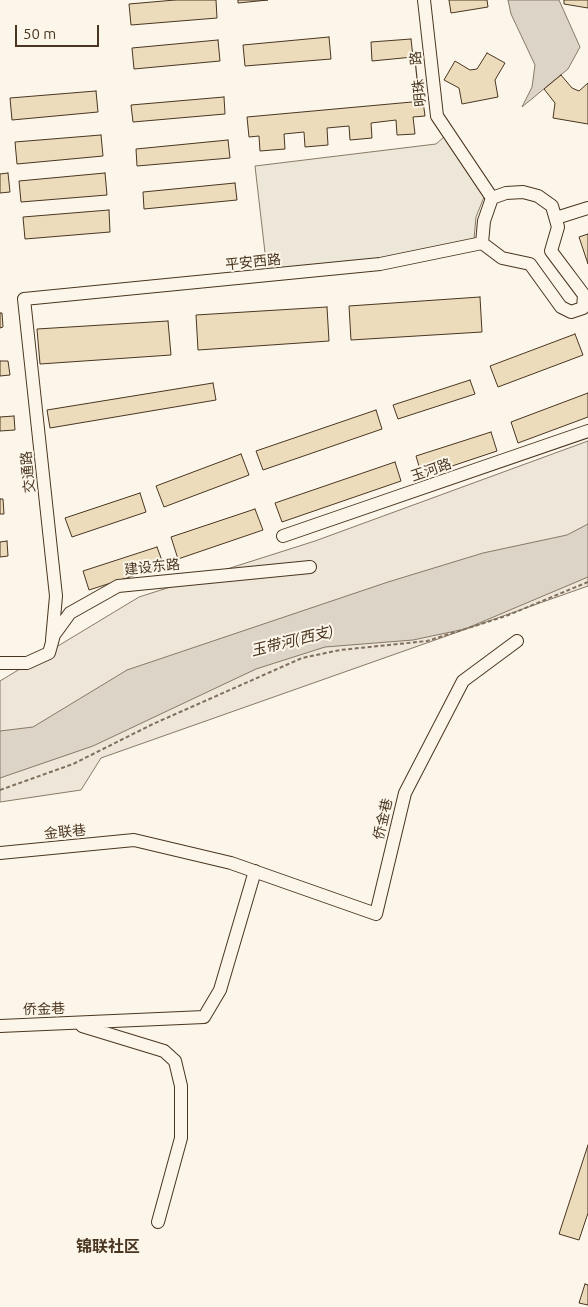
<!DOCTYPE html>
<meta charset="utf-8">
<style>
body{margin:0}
#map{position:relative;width:588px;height:1307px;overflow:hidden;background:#fbf6e9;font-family:Ubuntu,sans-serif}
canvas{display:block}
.scale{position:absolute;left:15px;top:25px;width:84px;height:22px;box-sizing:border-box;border:2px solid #4a3520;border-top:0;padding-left:6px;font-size:15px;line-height:18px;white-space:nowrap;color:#4a3520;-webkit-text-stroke:4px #fbf6e9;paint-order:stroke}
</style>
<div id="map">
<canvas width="588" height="1307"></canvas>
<div class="scale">50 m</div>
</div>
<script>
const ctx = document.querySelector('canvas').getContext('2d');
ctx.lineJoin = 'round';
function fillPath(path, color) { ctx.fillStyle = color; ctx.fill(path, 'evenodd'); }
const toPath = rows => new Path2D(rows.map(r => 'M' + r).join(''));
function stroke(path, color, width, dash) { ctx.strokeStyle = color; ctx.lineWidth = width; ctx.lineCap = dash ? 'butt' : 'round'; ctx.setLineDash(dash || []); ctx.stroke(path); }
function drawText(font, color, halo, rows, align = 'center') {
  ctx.font = font + ' Ubuntu,"Noto Sans SC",sans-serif'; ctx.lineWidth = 4; ctx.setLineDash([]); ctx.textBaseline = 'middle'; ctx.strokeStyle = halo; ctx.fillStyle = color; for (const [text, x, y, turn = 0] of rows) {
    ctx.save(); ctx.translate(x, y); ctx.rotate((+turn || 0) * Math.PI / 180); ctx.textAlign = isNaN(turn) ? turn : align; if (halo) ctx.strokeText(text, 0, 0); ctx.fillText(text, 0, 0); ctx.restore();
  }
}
const green = toPath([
 [588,441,588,586,101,758,81,790,0,802,0,681,139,597,315,541,588,441]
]);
fillPath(green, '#ede6d9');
stroke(green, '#887966', 1);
const parking = toPath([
 [444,137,484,197,476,217,474,239,379,260,267,270,255,166,436,144,444,137]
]);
fillPath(parking, '#ede7d9');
stroke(parking, '#887966', 1);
const water = toPath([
 [508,0,559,0,580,47,568,69,522,107,532,87,535,65,511,14,508,0],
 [588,524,588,577,465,629,413,640,325,647,256,669,93,746,0,778,0,731,33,727,127,670,388,582,483,553,567,535,588,524]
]);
fillPath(water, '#dcd4c6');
stroke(water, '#887966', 1);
const building = toPath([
 [175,0,216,0,217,18,131,25,129,4,175,0],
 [238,0,268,0,238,3,238,0],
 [449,0,487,0,488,7,451,13,449,0],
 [564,0,588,0,588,8,564,4,564,0],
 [329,37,331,59,245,66,243,45,329,37],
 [411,39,413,57,372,61,371,42,411,39],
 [218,40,220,61,134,69,132,48,218,40],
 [487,53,505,63,495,80,498,97,462,104,459,88,444,80,455,61,470,70,477,69,487,53],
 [561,75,572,88,579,91,588,83,588,124,553,118,555,103,544,89,561,75],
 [96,91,98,112,12,120,10,98,96,91],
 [224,97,225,114,133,122,131,105,224,97],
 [423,101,425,116,413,117,415,134,397,135,396,120,371,123,372,138,350,140,349,126,327,128,328,145,305,147,304,132,284,134,285,149,260,151,259,136,249,137,247,117,423,101],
 [101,135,103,156,17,164,15,142,101,135],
 [228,140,230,158,137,166,136,149,228,140],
 [8,173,10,192,0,193,0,174,8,173],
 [105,173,107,195,21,202,19,181,105,173],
 [235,183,237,200,144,209,143,192,235,183],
 [109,210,110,232,25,239,23,217,109,210],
 [588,234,588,264,579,237,588,234],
 [480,297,482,332,351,340,349,306,480,297],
 [327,307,329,341,198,350,196,315,327,307],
 [0,313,2,313,3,327,0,328,0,313],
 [168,321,171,355,40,364,37,329,168,321],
 [575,334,583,355,498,387,490,366,575,334],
 [0,361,8,361,10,375,0,376,0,361],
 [470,380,475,394,398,419,393,405,470,380],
 [213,383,216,400,50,428,47,410,213,383],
 [588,393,588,417,518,443,511,422,588,393],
 [376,410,382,429,263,470,256,451,376,410],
 [14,416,15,430,0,431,0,417,14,416],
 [491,432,497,451,422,476,416,456,491,432],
 [241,454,249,475,164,507,156,486,241,454],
 [395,462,401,481,282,522,275,503,395,462],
 [140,493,146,512,72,537,65,518,140,493],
 [0,499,3,499,4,514,0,514,0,499],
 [255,509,263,530,178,559,171,537,255,509],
 [7,541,8,556,0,557,0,542,7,541],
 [157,547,164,566,89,590,83,571,157,547],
 [588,1145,588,1213,579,1240,559,1234,588,1145],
 [585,1284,588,1285,588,1305,579,1303,585,1284]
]);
fillPath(building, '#ecdcbc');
stroke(building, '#4a3520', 1);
const minor = toPath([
 [424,0,437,116,492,198],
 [523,192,538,196,552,206,558,227,551,251,584,295,583,308,571,312,561,307,530,264,502,258,482,243,484,221,492,198,506,193,523,192],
 [556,218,588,208],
 [283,536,588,431],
 [52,640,56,596,24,299,380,264,482,243],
 [0,663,27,663,49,653,54,635,70,613,118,586,310,567],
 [0,853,134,840,231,863,376,914,405,793,463,681,517,641],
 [0,1026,204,1017,220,990,255,871],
 [82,1026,164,1051,175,1061,181,1086,181,1138,158,1222]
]);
stroke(minor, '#4a3520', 14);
stroke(toPath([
 [0,790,73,764,153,724,302,658,340,650,427,641,506,616,588,582]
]), '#7f6f5c', 2, [4, 2.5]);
stroke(minor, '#fbf6e9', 12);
drawText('14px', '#4a3520', '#fbf6e9', [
 ["明珠一路",418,79,-96],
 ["平安西路",253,262,-6],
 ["玉河路",431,470,-19],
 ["交通路",28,472,-96],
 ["建设东路",152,567,-6],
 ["侨金巷",383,819,-77],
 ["金联巷",65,832,-6],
 ["侨金巷",44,1009,-2]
]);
drawText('italic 15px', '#4a3520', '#fbf6e9', [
 ["玉带河(西支)",292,641,-14]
]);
drawText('bold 16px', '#4a3520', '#fbf6e9', [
 ["锦联社区",108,1247]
]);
</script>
